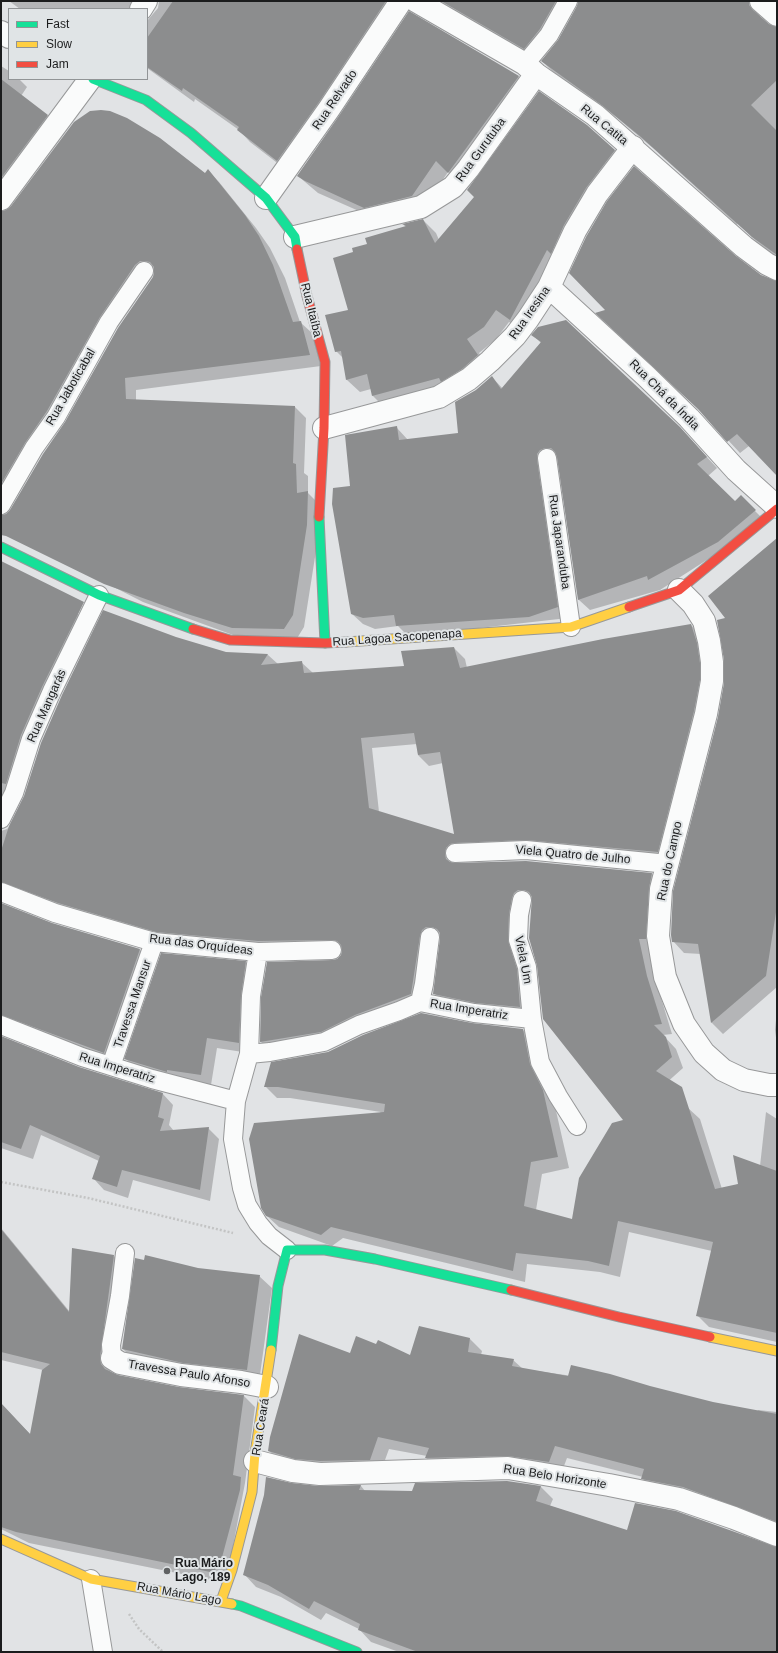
<!DOCTYPE html>
<meta charset="utf-8">
<style>
body{margin:0}
#map{position:relative;width:778px;height:1653px;overflow:hidden;background:#e1e3e5;font-family:Helvetica,sans-serif}
canvas{display:block}
.frame{position:absolute;inset:0;border:2px solid #1b1c1d;pointer-events:none}
.legend{position:absolute;left:8px;top:8px;width:140px;height:72px;box-sizing:border-box;background:#e0e4e6;border:1px solid #919496;margin:0;padding:5px 7px;list-style:none;font-size:12px;color:#1b1c1d}
.legend li{display:flex;align-items:center;gap:8px;height:20px}
.legend b{width:20px;border:1px solid #919496}
</style>
<div id="map">
<canvas width="778" height="1653"></canvas>
<div class="frame"></div>
<ul class="legend">
<li><b style="height:5px;background:#16e098"></b>Fast</li>
<li><b style="height:5px;background:#ffcf43"></b>Slow</li>
<li><b style="height:5px;background:#f24e42"></b>Jam</li>
</ul>
</div>
<script>
const ctx = document.querySelector('canvas').getContext('2d');
ctx.lineJoin = 'round';
function fillPath(path, color) { ctx.fillStyle = color; ctx.fill(path, 'evenodd'); }
const toPath = rows => new Path2D(rows.map(r => 'M' + r).join(''));
function stroke(path, color, width, dash) { ctx.strokeStyle = color; ctx.lineWidth = width; ctx.lineCap = dash ? 'butt' : 'round'; ctx.setLineDash(dash || []); ctx.stroke(path); }
function drawText(font, color, halo, rows, align = 'center') {
  ctx.font = font + ' Helvetica,sans-serif'; ctx.lineWidth = 4; ctx.setLineDash([]); ctx.textBaseline = 'middle'; ctx.strokeStyle = halo; ctx.fillStyle = color; for (const [text, x, y, turn = 0] of rows) {
    ctx.save(); ctx.translate(x, y); ctx.rotate((+turn || 0) * Math.PI / 180); ctx.textAlign = isNaN(turn) ? turn : align; if (halo) ctx.strokeText(text, 0, 0); ctx.fillText(text, 0, 0); ctx.restore();
  }
}
fillPath(toPath([
 [9,1,141,1,134,9,20,9],
 [159,1,409,1,289,172,250,142,239,130,195,99,194,102,147,68,147,21,158,8],
 [433,1,769,1,760,10,760,17,768,25,777,28,777,211,745,202,737,225,654,149,616,117,554,73,542,61,559,41,579,2,575,3,536,60],
 [409,13,519,77,531,88,461,184,448,172,424,208,377,219,318,193,298,176],
 [1,66,9,71,9,79,19,79,27,87,21,96,47,116,59,127,1,207],
 [615,150,627,163,523,332,509,322,496,339,479,353,490,368,385,408,373,396,371,389,360,392,347,380,344,359,336,351,349,310,354,252,406,227,404,225,423,220,436,233,439,240],
 [208,171,219,182,256,228,270,248,285,278,300,322,312,333,321,366,136,390,136,400,295,407,306,418,304,473,308,476,308,493,319,504,318,538,304,627,296,640,244,639,143,602,14,536,1,526,1,212,205,174],
 [156,272,66,423,7,515,2,516,3,512,147,277,151,273],
 [747,232,777,244,777,257,756,241],
 [735,257,761,276,777,282,777,474,749,446,740,453,703,413],
 [533,335,679,427,717,468,708,476,735,502,741,497,766,522,660,590,590,610,579,600,557,458,552,460,568,618,408,636,398,626,375,629,363,624,351,613,351,487,397,428,408,440,460,434,476,390,492,377,503,389,541,343],
 [777,539,777,987,723,1034,712,1023,701,954,684,953,673,941,725,683,727,619],
 [1,578,78,614,89,625,1,831,7,829,11,825,175,638,226,653,268,655,278,664,301,662,313,673,405,667,454,648,465,659,467,668,691,625,702,636,710,675,668,863,537,850,457,859,455,864,652,874,663,885,649,949,658,988,672,1034,663,1035,676,1049,683,1068,664,1085,533,901,525,904,531,1018,445,1004,434,993,442,937,438,938,422,1005,272,1053,261,1042,262,997,338,960,342,956,344,950,270,952,168,942,2,899,1,904,52,924,140,950,151,961,115,1063,2,1032,1,1037,78,1068,162,1093,173,1105,169,1125,174,1131,208,1128,219,1139,210,1201,133,1180,128,1198,104,1190,94,1179,99,1161,41,1135,33,1159,1,1148],
 [417,744,418,755,429,766,443,763,455,836,379,812,372,748],
 [245,962,256,973,249,1053,217,1048,211,1085,177,1080,136,1069,126,1059],
 [777,1009,777,1045,775,1030],
 [472,1024,523,1030,534,1041,554,1102,569,1168,542,1174,536,1210,572,1220,688,1108,700,1119,722,1189,739,1184,760,1166,766,1112,777,1119,777,1342,709,1327,697,1315,712,1251,629,1232,620,1277,600,1272,527,1264,525,1282,343,1238,332,1246,279,1227,267,1216,381,1112,290,1098,277,1098,266,1087],
 [1,1228,70,1312,114,1256,125,1267,110,1370,111,1373,117,1376,178,1388,244,1396,255,1407,245,1483,226,1583,29,1543,1,1529,1,1404,31,1435,43,1370,1,1360],
 [198,1269,259,1276,272,1288,259,1382,135,1361,123,1349],
 [470,1339,482,1351,481,1355,513,1360,523,1369,650,1387,713,1403,757,1412,758,1410,777,1412,777,1528,654,1490,642,1478,643,1477,567,1458,561,1474,438,1470,426,1458,427,1456,389,1449,381,1471,281,1463,269,1451,351,1354,411,1357],
 [507,1482,541,1487,553,1499,550,1506,628,1531,777,1553,777,1584,758,1652,399,1652,371,1642,359,1629,326,1613,321,1620,281,1597,256,1587,245,1575,291,1484,319,1487,361,1486,365,1491,413,1492]
]), '#0003');
fillPath(toPath([
 [173,1,386,1,319,102,277,161,237,130,239,127,183,88,182,91,147,67,147,38],
 [441,1,556,1,540,29,524,49],
 [578,1,749,1,749,5,753,10,769,24,777,27,777,80,751,105,777,131,777,255,752,237,641,137,603,106,541,61,558,40,577,6],
 [409,11,519,76,448,173,436,161,412,196,364,208,305,181,297,176,339,116],
 [1,79,48,115,1,178],
 [539,91,587,125,615,150,586,188,564,225,551,254,547,250,510,320,496,310,484,327,467,339,478,355,462,369,441,382,439,378,372,396,367,374,346,380,341,351,335,352,325,315,348,310,333,258,353,252,352,248,367,244,365,238,406,226,402,224,423,219,435,243,474,197,467,190],
 [101,110,110,111,127,118,160,138,205,173,208,169,245,215,259,236,273,265,293,322,301,321,310,355,125,378,126,399,295,406,293,463,296,464,297,493,308,491,307,525,293,615,284,629,232,628,184,613,104,584,6,536,1,535,1,515,6,514,10,510,43,454,65,422,118,328,153,277,154,272,154,267,150,262,145,261,140,261,135,265,100,317,47,411,25,443,1,484,1,211,6,210,11,206,74,122,90,111],
 [634,166,736,256,761,275,777,281,777,476,737,434,727,442,698,409,595,313,605,310,569,273,586,237,607,201],
 [566,320,680,427,707,457,697,464,735,501,741,495,756,510,718,542,648,580,647,576,578,600,557,457,555,452,551,448,545,448,540,450,537,454,537,459,558,607,529,617,396,626,394,615,363,618,351,614,332,504,333,488,350,486,345,435,397,426,399,440,458,433,455,402,476,390,492,376,501,389,541,342,531,335,538,327],
 [777,538,777,906,766,976,711,1023,698,944,672,942,671,935,673,891,718,717,724,683,724,660,717,620,725,618,708,596],
 [1,561,84,602,42,687,21,735,6,784,1,783],
 [103,610,176,637,226,652,268,654,261,665,302,661,304,673,404,666,401,651,454,647,460,668,603,639,691,624,697,643,700,663,700,680,694,711,658,852,526,840,455,843,450,844,446,848,445,854,446,859,450,862,455,863,526,861,652,873,649,888,646,939,639,939,647,976,662,1024,654,1025,666,1037,672,1057,656,1071,682,1087,715,1189,738,1184,733,1155,777,1171,777,1333,696,1316,713,1242,618,1221,609,1266,588,1261,516,1253,513,1271,331,1227,321,1235,266,1216,261,1208,249,1139,254,1123,384,1112,385,1104,278,1087,264,1087,271,1062,328,1052,363,1035,421,1013,472,1023,523,1029,530,1064,543,1090,558,1157,531,1162,524,1206,572,1219,579,1178,612,1123,623,1120,543,1019,537,966,529,938,532,897,529,892,524,890,518,890,514,893,512,898,509,914,508,940,517,969,520,1007,476,1003,433,994,440,938,440,933,437,929,432,927,426,927,422,930,420,936,411,994,355,1015,321,1032,260,1042,261,997,267,962,332,960,337,959,341,955,342,950,341,945,337,941,332,940,258,941,156,932,58,903,1,882,1,851,9,826,24,796,41,743,62,695],
 [414,733,418,755,440,752,454,834,369,808,361,738],
 [1,903,52,923,140,949,104,1053,1,1015],
 [161,953,246,961,241,996,239,1043,207,1038,201,1075,167,1070,167,1072,124,1059],
 [1,1036,79,1067,163,1093,158,1117,164,1119,160,1131,209,1127,200,1190,122,1170,117,1187,92,1179,100,1156,30,1125,21,1149,1,1142],
 [1,1229,69,1312,72,1248,114,1255,100,1357,101,1364,105,1369,118,1375,179,1387,244,1395,233,1475,241,1477,240,1490,220,1565,216,1564,215,1573,16,1532,1,1527,1,1403,30,1434,42,1370,50,1364,1,1352],
 [145,1255,198,1268,260,1275,247,1370,183,1363,122,1349,135,1258,144,1260],
 [419,1326,470,1338,468,1352,514,1359,512,1366,568,1376,571,1365,610,1374,650,1386,713,1402,777,1414,777,1522,683,1487,641,1479,644,1469,555,1446,549,1462,508,1456,425,1458,429,1448,378,1437,370,1460,320,1461,295,1459,268,1451,270,1437,299,1334,350,1353,356,1336,376,1344,378,1340,410,1355],
 [266,1477,292,1483,319,1486,361,1485,359,1490,412,1491,415,1483,507,1481,541,1486,536,1501,627,1530,635,1503,676,1511,777,1547,777,1652,418,1652,358,1630,360,1624,314,1601,309,1609,268,1585,243,1575,264,1495]
]), '#8c8d8e');
const lane = toPath([
 [525,64,549,35,568,1],
 [547,458,571,627],
 [1,505,34,448,56,417,109,322,144,271],
 [1,819,14,793,31,739,52,691,99,595],
 [455,853,526,850,668,864],
 [1,892,55,913,154,942,258,952,251,996,249,1054,236,1101,233,1139,242,1188,247,1205,258,1223,269,1236,287,1250],
 [522,900,519,915,518,940,527,967,532,1019],
 [258,952,332,950],
 [420,1002,424,984,430,937],
 [1,1025,82,1057,152,1079,236,1101],
 [249,1054,270,1052,324,1042,359,1025,399,1011,420,1002,474,1013,532,1019,540,1062,558,1096,577,1126],
 [111,1066,154,942],
 [112,1358,111,1345,120,1296,125,1253],
 [91,1579,103,1652]
]);
const street = toPath([
 [416,1,525,64,536,74,595,115,744,247,767,264,777,269],
 [761,1,777,15],
 [141,9,146,1],
 [1,32,9,37],
 [266,198,329,109,401,1],
 [1,199,90,79],
 [295,237,421,207,453,187,468,169,536,74],
 [549,287,646,376,689,418,736,470,777,507],
 [324,428,439,397,469,379,490,361,515,336,528,319,549,287,575,231,597,194,633,147],
 [679,590,693,604,704,621,709,641,712,662,712,681,706,714,661,889,658,936,665,977,684,1024,704,1053,723,1070,744,1080,769,1085,777,1085],
 [112,1358,120,1363,181,1375,241,1382,267,1387],
 [255,1461,293,1471,320,1474,508,1468,609,1485,679,1499,734,1518,777,1535]
]);
const fast = toPath([
 [93,79,146,100,191,133,266,198,295,237,297,249],
 [319,517,325,643],
 [1,547,99,595,193,629],
 [271,1350,278,1286,287,1250,325,1250,375,1259,511,1290],
 [232,1604,241,1606,357,1652]
]);
const slow = toPath([
 [346,642,571,627,629,607],
 [710,1337,777,1351],
 [1,1539,91,1579,232,1604],
 [221,1601,232,1570,252,1492,255,1453,271,1350]
]);
const jam = toPath([
 [297,249,307,296,325,362,324,428,319,517],
 [629,607,679,590,777,509],
 [193,629,230,640,325,643,346,642],
 [511,1290,619,1317,710,1337]
]);
stroke(lane, '#979899', 20);
stroke(street, '#979899', 24);
stroke(fast, '#979899', 11);
stroke(slow, '#979899', 11);
stroke(jam, '#979899', 11);
stroke(toPath([
 [1,1182,88,1198,233,1233],
 [129,1614,139,1629,163,1652]
]), '#c3c4c4', 2.5, [2, 2]);
stroke(lane, '#fafbfb', 18);
stroke(street, '#fafbfb', 22);
stroke(fast, '#16e098', 9);
stroke(slow, '#ffcf43', 9);
stroke(jam, '#f24e42', 9);
for (const [x, y, r, color] of [
 [167,1571,4,"#606263"]
]) { const dot = new Path2D(); dot.arc(x, y, r, 0, 2 * Math.PI); ctx.fillStyle = color; ctx.fill(dot); stroke(dot, '#e0e4e6', 1.5); }
drawText('12px', '#1b1c1d', '#e0e4e6', [
 ["Rua Relvado",335,100,-56],
 ["Rua Catita",604,125,39],
 ["Rua Gurutuba",481,150,-54],
 ["Rua Itaíba",311,310,76],
 ["Rua Iresina",530,313,-55],
 ["Rua Jaboticabal",71,387,-60],
 ["Rua Chá da Índia",664,395,45],
 ["Rua Japaranduba",559,542,82],
 ["Rua Lagoa Sacopenapa",397,638,-4],
 ["Rua Mangarás",47,706,-66],
 ["Viela Quatro de Julho",573,855,5],
 ["Rua do Campo",670,861,-78],
 ["Rua das Orquídeas",201,945,7],
 ["Viela Um",523,960,79],
 ["Travessa Mansur",133,1004,-71],
 ["Rua Imperatriz",469,1010,9],
 ["Rua Imperatriz",117,1068,17],
 ["Travessa Paulo Afonso",189,1374,9],
 ["Rua Ceará",261,1427,-81],
 ["Rua Belo Horizonte",555,1477,9],
 ["Rua Mário Lago",179,1594,10]
]);
drawText('bold 12px', '#1b1c1d', '#e0e4e6', [
 ["Rua Mário",175,1564],
 ["Lago, 189",175,1578]
], 'left');
</script>
